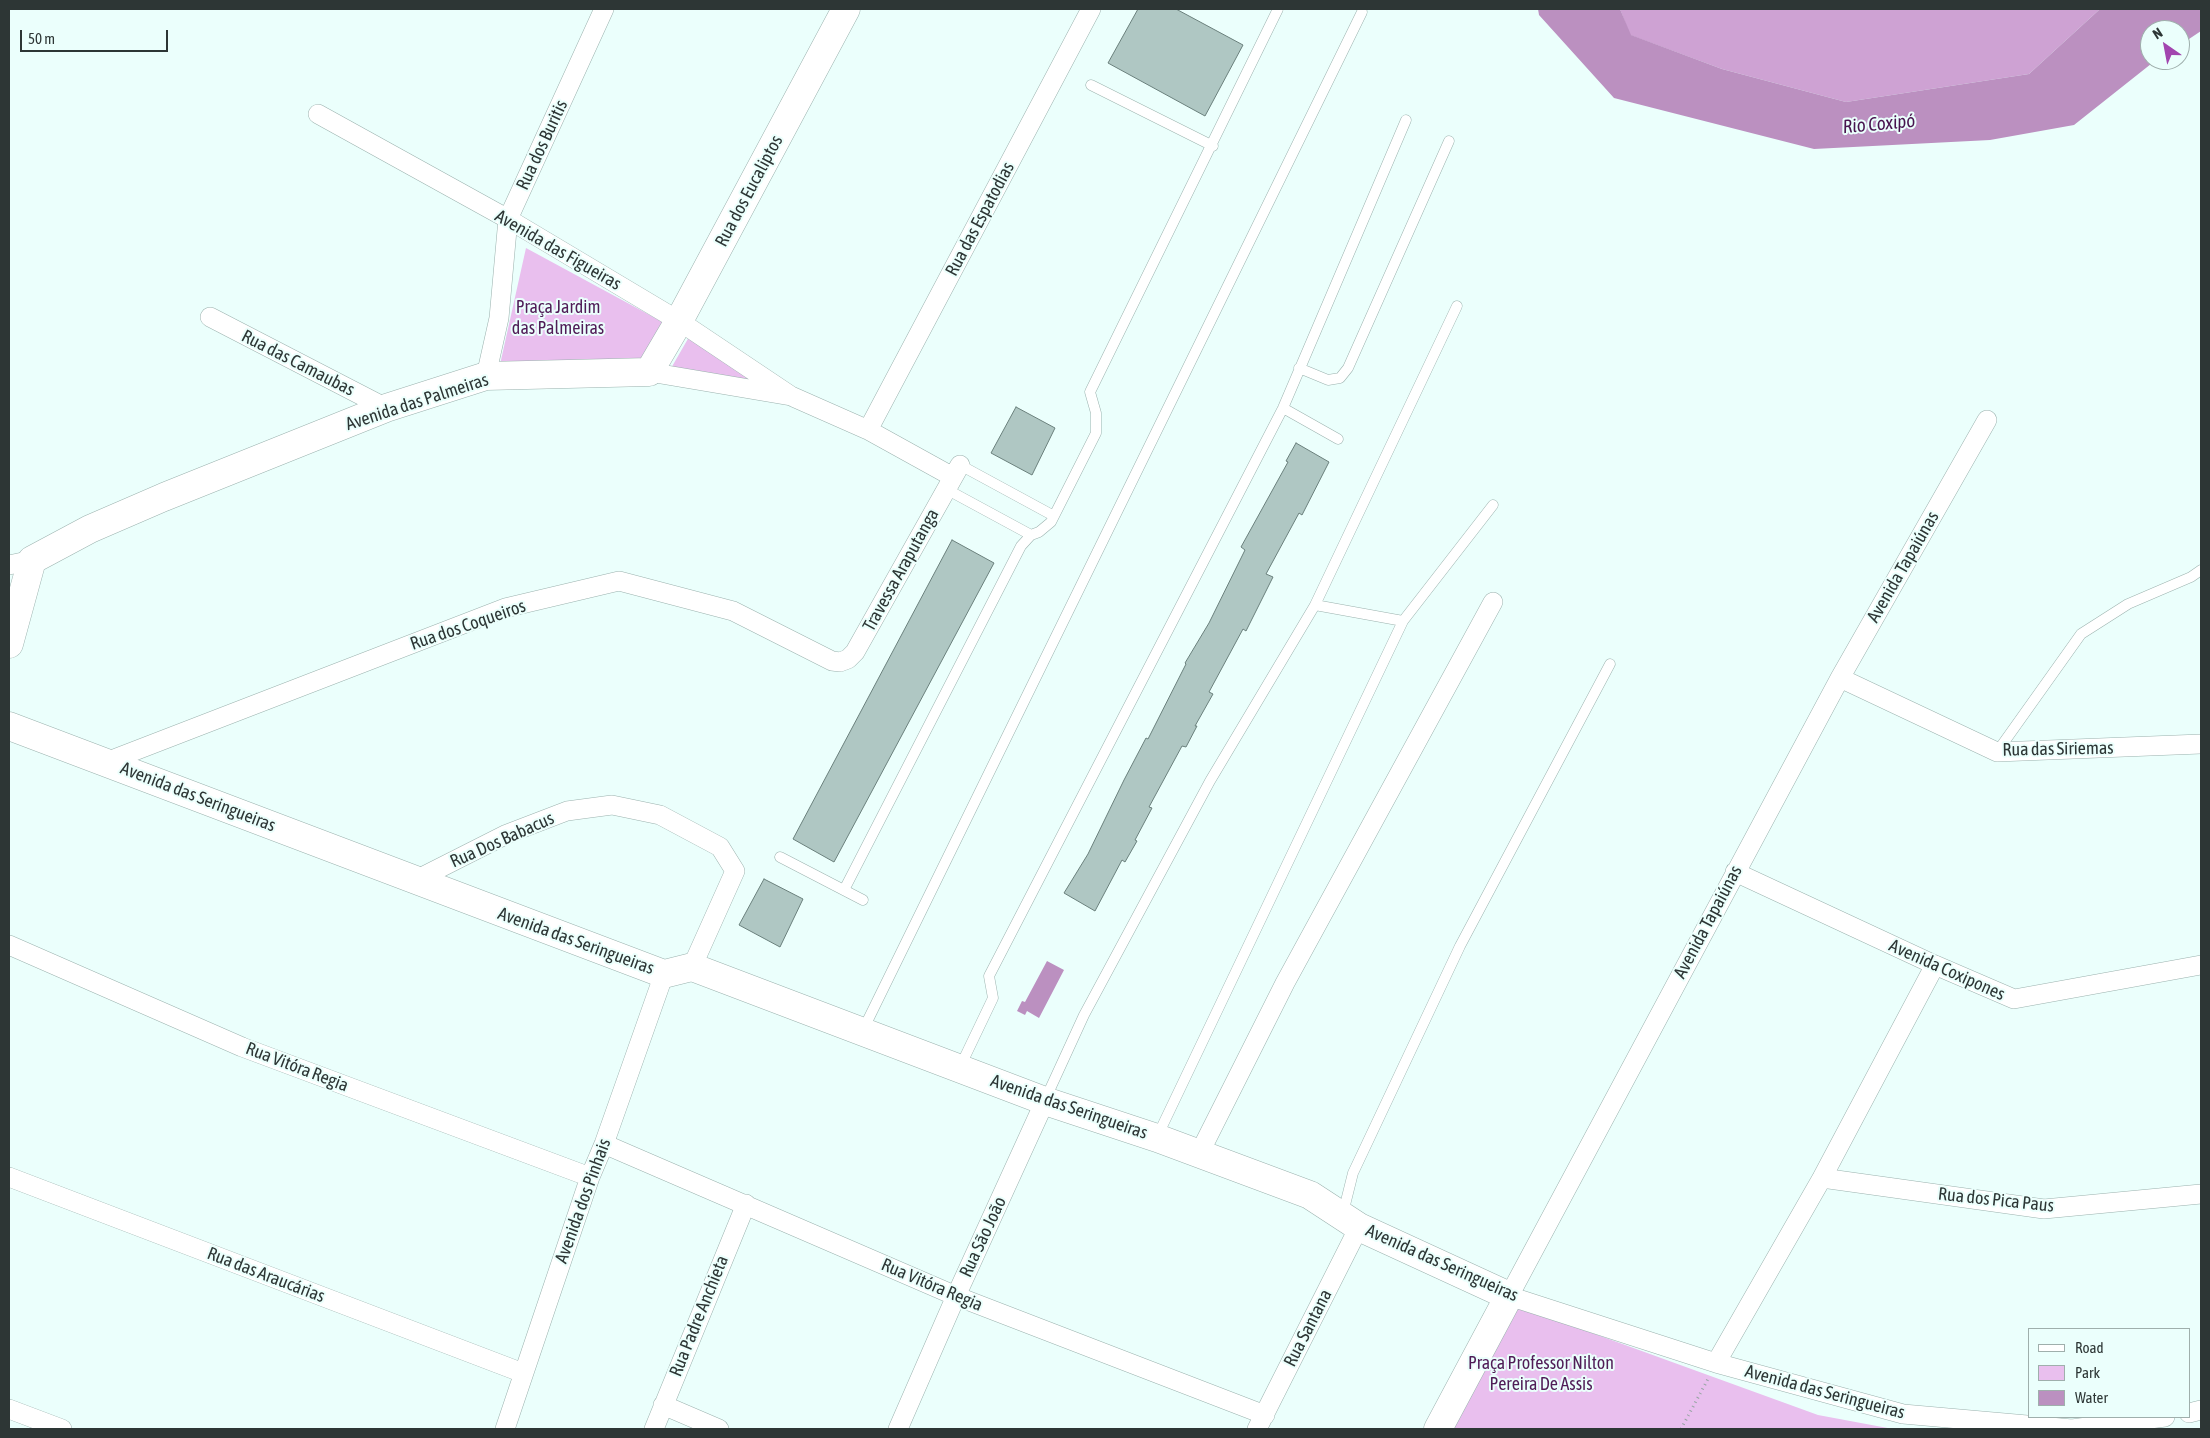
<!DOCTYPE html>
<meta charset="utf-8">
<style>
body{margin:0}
#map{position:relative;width:2210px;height:1438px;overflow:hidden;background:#ebfffc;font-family:"Asap Condensed",sans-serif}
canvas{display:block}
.frame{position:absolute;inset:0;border:10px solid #2d3635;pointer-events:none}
.legend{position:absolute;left:2028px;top:1328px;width:162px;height:90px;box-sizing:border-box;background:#ebfffc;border:1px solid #9fafac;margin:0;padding:6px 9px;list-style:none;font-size:15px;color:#2d3635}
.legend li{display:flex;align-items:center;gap:10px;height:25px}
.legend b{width:25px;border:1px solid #9fafac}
.north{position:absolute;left:2140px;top:20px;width:50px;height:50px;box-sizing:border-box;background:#ebfffc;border:1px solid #9fafac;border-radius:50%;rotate:327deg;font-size:14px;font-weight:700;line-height:20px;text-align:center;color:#2d3635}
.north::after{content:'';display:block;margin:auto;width:18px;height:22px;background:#a245af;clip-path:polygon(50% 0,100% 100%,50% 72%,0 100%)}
.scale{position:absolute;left:20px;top:30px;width:148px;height:22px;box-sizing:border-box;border:2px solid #2d3635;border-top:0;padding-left:6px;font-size:15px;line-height:18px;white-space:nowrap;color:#2d3635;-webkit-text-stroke:4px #ebfffc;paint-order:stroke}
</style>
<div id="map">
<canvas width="2210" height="1438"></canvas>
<div class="frame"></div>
<ul class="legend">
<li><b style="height:6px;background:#fff"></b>Road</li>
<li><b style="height:14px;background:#e9bfee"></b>Park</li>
<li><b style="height:14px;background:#bb90c0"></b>Water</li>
</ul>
<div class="north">N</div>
<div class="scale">50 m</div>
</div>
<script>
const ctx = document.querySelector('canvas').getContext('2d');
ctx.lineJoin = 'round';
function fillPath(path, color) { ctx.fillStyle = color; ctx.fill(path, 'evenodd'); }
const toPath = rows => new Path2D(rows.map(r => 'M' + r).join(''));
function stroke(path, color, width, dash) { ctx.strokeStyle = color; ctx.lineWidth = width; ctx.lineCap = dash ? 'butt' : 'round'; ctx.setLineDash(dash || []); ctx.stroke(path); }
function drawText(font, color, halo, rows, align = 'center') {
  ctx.font = font + ' "Asap Condensed",sans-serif'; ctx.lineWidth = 4; ctx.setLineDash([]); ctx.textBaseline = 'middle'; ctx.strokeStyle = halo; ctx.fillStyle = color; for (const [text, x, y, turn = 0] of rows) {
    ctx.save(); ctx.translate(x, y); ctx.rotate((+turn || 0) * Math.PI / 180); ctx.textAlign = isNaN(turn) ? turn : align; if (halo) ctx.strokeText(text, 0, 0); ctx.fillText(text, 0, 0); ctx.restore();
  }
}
fillPath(toPath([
 [526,248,670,326,646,365,499,369],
 [689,337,765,386,670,370],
 [1515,1305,1818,1415,1893,1429,1446,1429]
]), '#e9bfee');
fillPath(toPath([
 [1620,9,2100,9,2029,74,1846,102,1722,69,1630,35]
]), '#cea2d3');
fillPath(toPath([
 [1538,9,1620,9,1631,35,1722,69,1846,102,2029,74,2100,9,2201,9,2201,31,2180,45,2180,30,2150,30,2150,60,2156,60,2074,125,1990,140,1814,149,1614,98,1539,15],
 [1047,961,1064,970,1039,1018,1027,1011,1025,1015,1017,1011,1022,1001,1025,1002]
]), '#bb90c0');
const building = toPath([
 [1138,9,1176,9,1243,45,1205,116,1108,63,1138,9],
 [1016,407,1055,428,1032,475,991,453,1016,407],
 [1296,443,1329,462,1302,515,1299,513,1266,574,1273,577,1246,631,1243,629,1209,692,1213,694,1195,726,1197,726,1186,747,1182,746,1149,807,1152,808,1135,840,1137,841,1125,862,1122,860,1095,911,1064,893,1088,854,1124,780,1146,738,1148,739,1186,664,1185,663,1209,623,1245,550,1241,547,1288,462,1286,461,1296,443],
 [952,540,994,563,834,862,793,839,952,540],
 [764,879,803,899,780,947,739,925,764,879]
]);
fillPath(building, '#afc7c3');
stroke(building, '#6a807c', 1);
const lane = toPath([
 [1091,85,1213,146],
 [1299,368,1328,380,1340,378,1348,368,1449,141],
 [1283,408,1338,439],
 [960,465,1054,516],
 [946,489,1031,535],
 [1315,605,1457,306],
 [1997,752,2081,634,2128,604,2191,577,2201,570],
 [780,857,863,900],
 [844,890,1021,546,1031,535,1039,532,1051,522,1096,433,1096,413,1090,392,1278,9],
 [863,1030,1362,12],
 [960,1067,993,998,989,976,1283,408,1406,120],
 [1045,1100,1084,1015,1210,781,1315,605,1403,621],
 [1157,1137,1403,621,1493,505],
 [1343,1213,1353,1173,1460,946,1610,664]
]);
const street = toPath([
 [318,114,508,219,679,321,791,396],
 [210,317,386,408],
 [649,372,791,396,868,430,953,477],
 [486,376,499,318,508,219,604,9],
 [1987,420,1840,678,1509,1296,1716,1363,1903,1414,2072,1429,2165,1417],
 [868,430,1091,9],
 [9,565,32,560],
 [1840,678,1997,752,2201,744],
 [106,762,505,608,619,581,733,611,832,661,840,662,848,659,855,652,960,465],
 [1735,872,1935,965,2014,999,2201,965],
 [414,881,507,834,567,811,612,805,660,815,720,847,735,871,692,967],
 [9,945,242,1047,590,1177],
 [604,1144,956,1296,1265,1415],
 [1199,1154,1285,983,1493,602],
 [9,1177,523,1373],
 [1822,1178,2044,1209,2201,1194],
 [1716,1363,1822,1178,1935,965],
 [663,1405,719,1429],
 [9,1409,62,1429],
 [2189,1413,2201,1410],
 [505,1429,590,1177,604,1144,664,974],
 [654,1429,746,1204],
 [898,1429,956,1296,1045,1101],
 [1257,1429,1359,1227]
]);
const secondary = toPath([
 [9,644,32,560,90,529,164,497,386,408,486,376,649,372,679,321,846,9],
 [9,726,664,974,692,967,1045,1101,1157,1138,1310,1195,1359,1227,1509,1296,1438,1429]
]);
stroke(lane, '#9bb2ae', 11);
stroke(street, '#9bb2ae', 20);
stroke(secondary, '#9bb2ae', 29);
stroke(toPath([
 [1681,1429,1708,1379]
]), '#95a4a2', 3, [1, 4]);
stroke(lane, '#fff', 10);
stroke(street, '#fff', 19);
stroke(secondary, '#fff', 28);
drawText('18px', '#2d3635', '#ebfffc', [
 ["Rua dos Buritis",542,145,-65],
 ["Rua dos Eucaliptos",749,191,-62],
 ["Rua das Espatodias",980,219,-62],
 ["Avenida das Figueiras",558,250,30],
 ["Rua das Camaubas",298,363,27],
 ["Avenida das Palmeiras",417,402,-18],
 ["Avenida Tapaiúnas",1903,567,-60],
 ["Travessa Araputanga",901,570,-61],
 ["Rua dos Coqueiros",468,625,-19],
 ["Rua das Siriemas",2058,749,-1],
 ["Avenida das Seringueiras",198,797,21],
 ["Rua Dos Babacus",502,840,-24],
 ["Avenida Tapaiúnas",1708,922,-62],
 ["Avenida das Seringueiras",576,941,20],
 ["Avenida Coxipones",1947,970,24],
 ["Rua Vitóra Regia",297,1067,21],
 ["Avenida das Seringueiras",1069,1107,19],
 ["Rua dos Pica Paus",1996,1200,6],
 ["Avenida dos Pinhais",583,1201,-70],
 ["Rua São João",983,1237,-65],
 ["Avenida das Seringueiras",1442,1263,24],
 ["Rua das Araucárias",266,1275,21],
 ["Rua Vitóra Regia",932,1285,23],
 ["Rua Padre Anchieta",699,1316,-68],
 ["Rua Santana",1308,1328,-63],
 ["Avenida das Seringueiras",1825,1392,15]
]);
drawText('18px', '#501c57', '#ebfffc', [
 ["Praça Jardim",558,307],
 ["das Palmeiras",558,328],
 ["Praça Professor Nilton",1541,1363],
 ["Pereira De Assis",1541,1384]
]);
drawText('italic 19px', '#48144f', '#ebfffc', [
 ["Rio Coxipó",1879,124,-5]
]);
</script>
